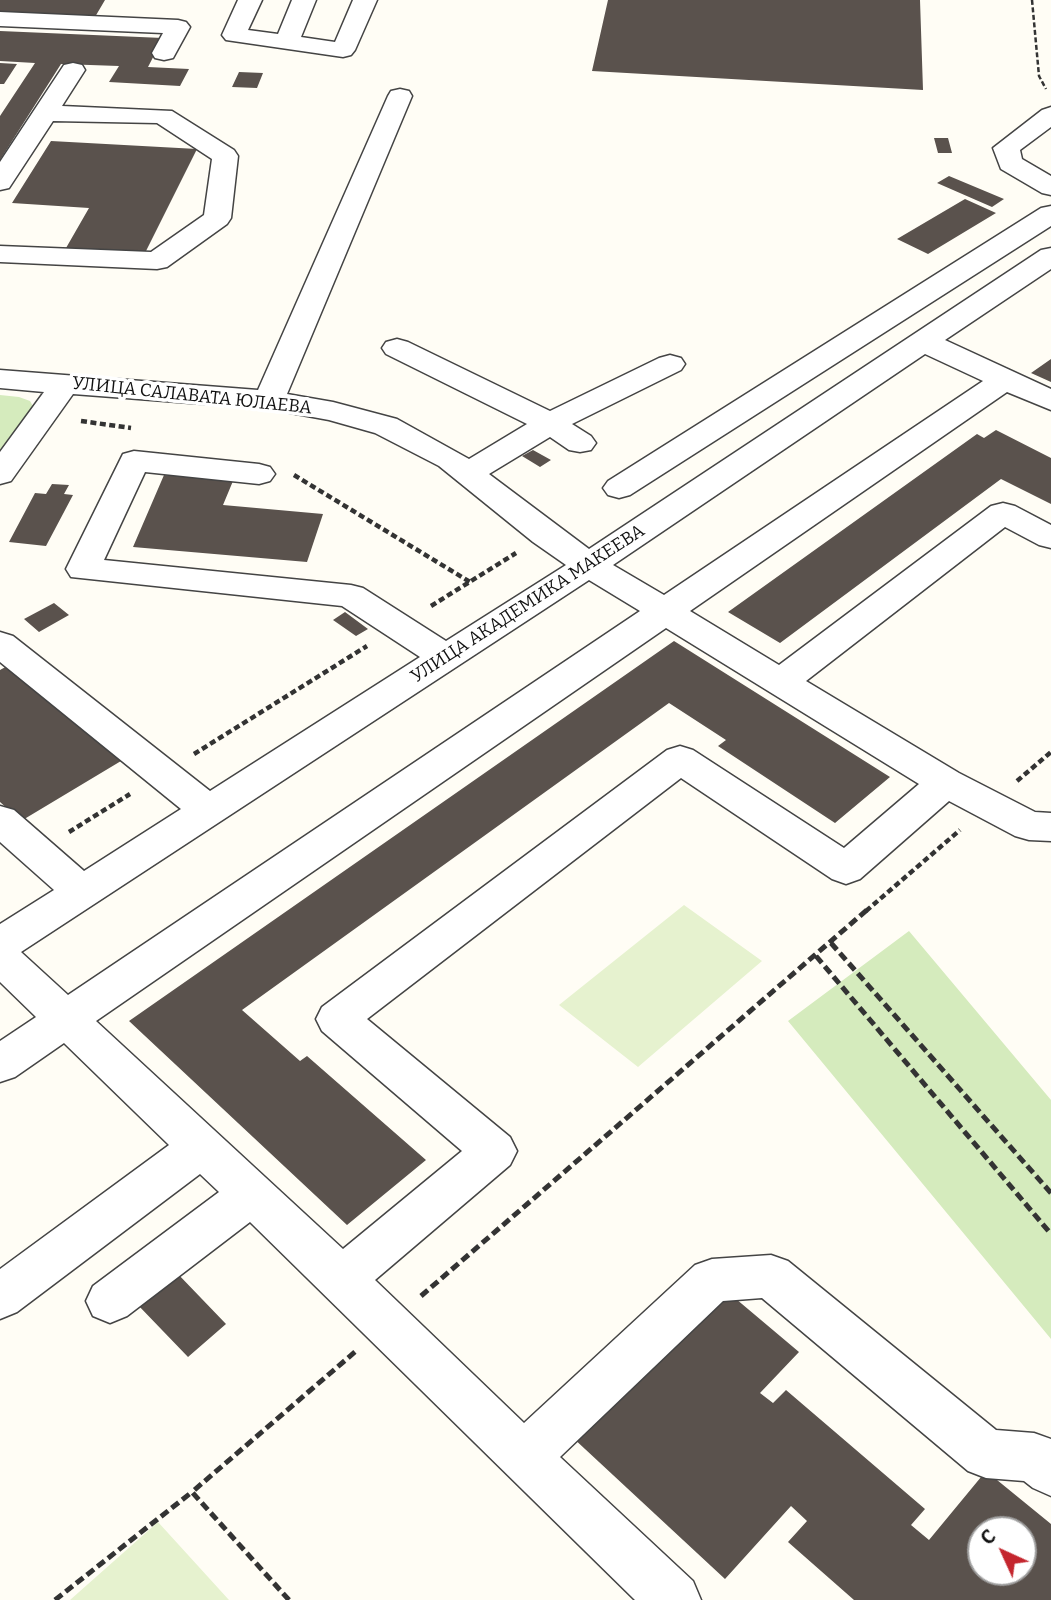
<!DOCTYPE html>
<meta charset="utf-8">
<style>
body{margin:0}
#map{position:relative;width:1051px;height:1600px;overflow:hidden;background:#fffdf5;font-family:Bitter,serif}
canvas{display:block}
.north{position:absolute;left:967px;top:1516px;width:70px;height:70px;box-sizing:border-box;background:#fff;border:2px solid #a0a0a0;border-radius:50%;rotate:315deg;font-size:19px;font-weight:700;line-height:28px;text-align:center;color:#111}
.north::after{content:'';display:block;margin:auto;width:24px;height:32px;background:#c4262e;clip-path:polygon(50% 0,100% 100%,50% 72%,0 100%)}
</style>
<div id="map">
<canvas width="1051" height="1600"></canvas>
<div class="north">С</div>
</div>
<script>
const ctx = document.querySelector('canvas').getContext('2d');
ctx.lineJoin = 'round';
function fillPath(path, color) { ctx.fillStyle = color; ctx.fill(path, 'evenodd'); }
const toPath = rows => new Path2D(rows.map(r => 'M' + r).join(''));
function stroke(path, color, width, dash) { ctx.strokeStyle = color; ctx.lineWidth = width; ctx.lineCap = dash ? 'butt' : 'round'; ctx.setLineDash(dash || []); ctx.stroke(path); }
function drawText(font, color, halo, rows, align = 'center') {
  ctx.font = font + ' Bitter,serif'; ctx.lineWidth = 7; ctx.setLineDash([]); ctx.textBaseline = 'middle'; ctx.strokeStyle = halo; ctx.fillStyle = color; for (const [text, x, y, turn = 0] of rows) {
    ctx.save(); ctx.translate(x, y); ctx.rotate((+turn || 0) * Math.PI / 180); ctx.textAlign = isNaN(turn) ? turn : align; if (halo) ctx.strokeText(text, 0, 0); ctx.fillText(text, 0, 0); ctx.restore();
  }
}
fillPath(toPath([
 [0,395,19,397,30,401,34,408,0,456],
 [909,931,1051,1100,1051,1339,788,1021]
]), '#d5ebbd');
fillPath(toPath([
 [684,905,762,961,638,1067,559,1005],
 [158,1522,229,1600,70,1600]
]), '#e6f2cf');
fillPath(toPath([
 [0,0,105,0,95,17,0,12],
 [608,0,920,0,923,90,592,71],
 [0,31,163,38,148,67,189,69,180,86,109,82,119,66,61,64,0,160,0,116,35,63,0,61],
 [0,63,17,64,4,84,0,84],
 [239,72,263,73,257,88,232,87],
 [934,138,948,138,952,153,938,153],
 [51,141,197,149,145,253,66,248,89,208,12,203],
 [949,176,1004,199,992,207,937,183],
 [965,199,996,213,928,254,897,239],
 [1051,359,1051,382,1031,373],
 [996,430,1051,458,1051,504,1001,479,780,643,728,612,977,434,984,438],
 [533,450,551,460,540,467,522,456],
 [164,475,233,481,223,505,323,514,307,562,133,547],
 [52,484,69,485,64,494,73,495,46,546,9,542,35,493,46,494],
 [54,603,69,615,39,632,24,619],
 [345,612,368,629,356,636,333,620],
 [674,641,890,777,835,823,718,746,726,740,669,703,242,1010,300,1061,307,1056,426,1160,347,1225,129,1021],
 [18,660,131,755,21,821,0,802,0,670],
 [176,1272,226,1324,188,1357,136,1303],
 [723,1288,799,1352,760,1393,773,1403,786,1390,925,1509,911,1525,929,1540,986,1471,1051,1524,1051,1600,854,1600,788,1542,807,1521,791,1506,725,1579,571,1436],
 [981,1530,1023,1530,1023,1572,981,1572]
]), '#5a524d');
const minor = toPath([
 [238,0,262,0,248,30,278,34,292,0,316,0,301,37,335,42,353,0,377,0,355,50,351,55,343,57,226,40,222,35,238,0],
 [0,12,178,20,186,22,190,27,173,58,164,60,155,58,152,53,163,33,0,26,0,12],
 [73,63,82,65,85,70,62,106,172,111,234,150,238,156,231,218,227,224,167,267,157,269,0,262,0,246,151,252,204,215,212,159,157,123,53,121,9,188,0,190,0,162,64,65,73,63],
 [400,89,409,91,412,96,287,394,333,402,397,419,469,459,527,424,386,354,382,348,386,342,397,339,408,342,550,411,659,358,670,355,681,358,685,364,681,370,572,424,591,436,596,443,591,450,580,452,569,450,550,437,489,474,589,549,1041,250,1051,248,1051,269,945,340,1051,389,1051,410,1007,392,690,611,779,665,991,506,1003,503,1015,506,1051,525,1051,548,1039,545,1005,527,806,681,959,773,1035,812,1051,813,1051,841,1029,840,1015,836,949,801,860,879,846,884,832,879,681,778,367,1019,510,1137,517,1151,510,1165,375,1280,524,1423,695,1265,712,1259,771,1255,788,1261,996,1430,1034,1433,1051,1439,1051,1496,1033,1488,1024,1481,986,1478,968,1471,762,1298,723,1301,560,1457,693,1581,701,1600,635,1600,250,1222,127,1316,110,1323,93,1316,86,1301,93,1286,219,1192,200,1174,17,1312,0,1319,0,1269,169,1145,64,1043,15,1077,0,1082,0,1041,36,1017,0,982,0,924,54,890,0,842,0,806,14,810,84,871,181,809,0,662,0,632,13,636,210,791,420,657,342,606,71,577,66,569,123,454,134,451,259,464,270,467,275,474,270,481,259,484,145,472,104,560,351,585,363,588,446,641,566,565,533,542,439,466,375,433,329,420,269,409,73,394,11,481,0,484,0,452,44,392,0,388,0,370,258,390,388,96,391,91,400,89],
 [925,354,983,381,664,595,613,565,925,354],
 [589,580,640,611,68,995,21,952,589,580],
 [666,628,919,784,844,848,693,750,680,746,667,750,322,1007,316,1019,322,1031,462,1151,343,1249,96,1021,666,628],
 [1051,107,1051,127,1020,150,1022,159,1051,176,1051,195,1042,193,1001,169,993,148,1042,110,1051,107],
 [1051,206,1051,226,630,495,619,498,608,495,603,488,608,481,1041,208,1051,206]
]);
stroke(minor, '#444', 3);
stroke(toPath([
 [1032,0,1039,76,1046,89]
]), '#333', 2.5, [5, 2.5]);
stroke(toPath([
 [81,421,131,428],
 [294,475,470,582],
 [431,606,516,553],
 [194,754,367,646],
 [1017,781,1051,752],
 [69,832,130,794],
 [866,911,960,830]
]), '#333', 4.5, [6, 3.5]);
stroke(toPath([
 [831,943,1051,1193],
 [816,956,1051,1234],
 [421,1296,868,909],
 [55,1600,192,1492],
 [289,1600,192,1492,356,1351]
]), '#333', 5, [9, 4.5]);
fillPath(minor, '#fff');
drawText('18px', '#111', '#fff', [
 ["УЛИЦА САЛАВАТА ЮЛАЕВА",192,396,6],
 ["УЛИЦА АКАДЕМИКА МАКЕЕВА",528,604,-33]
]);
</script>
